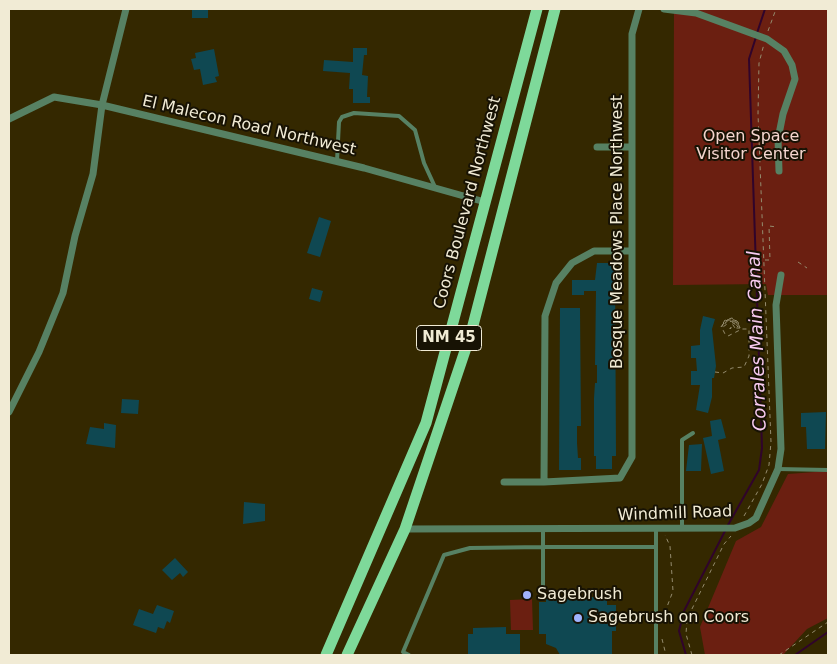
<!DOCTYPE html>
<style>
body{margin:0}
#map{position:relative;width:837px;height:664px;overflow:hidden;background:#342800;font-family:"DejaVu Sans",sans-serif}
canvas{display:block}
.frame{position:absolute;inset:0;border:10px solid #f1ebd5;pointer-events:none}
</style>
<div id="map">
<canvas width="837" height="664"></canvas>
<div class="frame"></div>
</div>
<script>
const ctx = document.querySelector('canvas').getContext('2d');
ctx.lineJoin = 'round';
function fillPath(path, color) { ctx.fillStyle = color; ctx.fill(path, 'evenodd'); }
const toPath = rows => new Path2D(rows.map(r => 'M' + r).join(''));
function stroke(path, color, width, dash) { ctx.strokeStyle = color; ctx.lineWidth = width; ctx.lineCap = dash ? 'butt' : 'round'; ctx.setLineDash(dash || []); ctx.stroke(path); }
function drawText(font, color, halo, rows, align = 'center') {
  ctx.font = font + ' "DejaVu Sans",sans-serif'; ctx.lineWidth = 4; ctx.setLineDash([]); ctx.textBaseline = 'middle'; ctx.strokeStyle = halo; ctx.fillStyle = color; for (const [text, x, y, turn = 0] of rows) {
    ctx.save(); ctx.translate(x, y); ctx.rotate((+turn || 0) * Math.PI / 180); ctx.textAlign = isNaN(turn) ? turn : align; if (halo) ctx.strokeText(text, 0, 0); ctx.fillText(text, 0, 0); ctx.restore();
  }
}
fillPath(toPath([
 [674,9,828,9,828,295,768,295,766,284,673,285],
 [828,471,828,618,807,629,783,655,705,655,700,627,736,541,761,527,788,474],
 [532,599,533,630,511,630,510,600]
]), '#6b1f11');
stroke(toPath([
 [757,33,765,9],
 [728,525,759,470,762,448,749,59,756,37],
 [686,655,679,631,684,611,726,529],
 [795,655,828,632]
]), '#30042b', 2);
fillPath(toPath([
 [192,9,208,9,208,18,192,18],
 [353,48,367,48,367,55,364,55,362,75,368,76,367,97,370,97,370,103,353,103,353,89,349,89,350,73,323,71,324,60,353,62],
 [214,49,219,76,215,77,217,82,203,85,200,69,194,70,191,59,196,58,195,53],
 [319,217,331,221,320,257,307,253],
 [597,263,615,263,616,456,612,456,612,469,596,469,596,456,594,456,594,398,595,383,597,383,597,365,595,365,596,291,584,291,584,295,572,295,572,280,595,280],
 [312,288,323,291,320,302,309,299],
 [560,308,580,308,581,426,577,426,577,443,578,458,581,458,581,470,559,470],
 [703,316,715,319,712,329,716,366,714,378,712,378,712,397,708,413,696,410,700,385,691,385,691,371,697,371,696,358,691,358,691,346,700,345,700,330],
 [122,399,139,400,138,414,121,413],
 [826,412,825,449,807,449,806,427,801,427,801,413],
 [721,419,726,438,718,440,724,471,711,474,703,438,712,436,710,421],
 [104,423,116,425,115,448,86,444,90,427,104,429],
 [702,444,701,471,686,471,689,445],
 [244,502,265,504,265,521,243,524],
 [175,558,188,572,183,577,180,573,172,580,162,570],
 [546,597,607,597,607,605,616,605,616,631,612,631,612,655,560,655,556,648,546,644,546,634,539,634,539,602,546,602],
 [157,605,174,611,170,623,167,621,164,629,158,627,156,633,133,625,139,609,153,614],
 [506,627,506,634,520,634,520,655,468,655,468,634,473,634,473,628]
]), '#0f4852');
stroke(toPath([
 [768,31,776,9],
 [765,260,770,260,769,226,777,227],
 [798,262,807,268],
 [731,327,731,328,730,329,730,328,731,327],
 [715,372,723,373,732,368,744,367,749,356,749,329,742,329,728,336,725,334,722,328,723,324,727,320,731,320,726,322,723,327,731,321,735,323,738,327,736,323,732,320,736,322,740,328,737,321,731,319,725,321,721,327,725,320,732,318,738,322,740,328,736,328,735,324,731,322,735,328,731,328],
 [744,516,762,484,769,465,771,442,758,114,759,63,764,44],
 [662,620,673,591,670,546,665,535],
 [662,639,666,655],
 [692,655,686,634,687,619,724,544,731,536],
 [779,655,828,622]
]), '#958c6e', 1, [4, 4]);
stroke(toPath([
 [337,161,339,122,342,117,354,113,399,116,415,130,424,163,435,187],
 [778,469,828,470],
 [543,529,543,547,656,547,656,529],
 [682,529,682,440,693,433],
 [409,655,403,652,444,555,470,548,543,547,543,589],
 [656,655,656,547]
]), '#578163', 4);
stroke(toPath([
 [664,9,696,13,767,39,784,51,792,65,795,79,783,114,778,139,779,171],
 [9,119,54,97,102,105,364,168,485,202],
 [597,147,631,147],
 [9,412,39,352,63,293,75,236,93,174,102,105,126,9],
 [504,482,544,482,620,478,632,457,632,34,639,9],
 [544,482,545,316,556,283,572,263,594,251,631,251],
 [405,529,735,528,749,523,756,518,778,469,781,449,776,305,781,275]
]), '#578163', 7);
stroke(toPath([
 [326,655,426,423,537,9],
 [347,655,405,529,471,333,555,9]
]), '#7ed99a', 11);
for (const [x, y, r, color] of [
 [527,595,5,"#a0b3fd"],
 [578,618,5,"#a0b3fd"]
]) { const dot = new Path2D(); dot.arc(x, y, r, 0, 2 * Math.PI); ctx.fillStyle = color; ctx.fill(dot); stroke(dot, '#171204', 2); }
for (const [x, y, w] of [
 [449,338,65]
]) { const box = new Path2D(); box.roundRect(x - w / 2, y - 12.5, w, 25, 4); ctx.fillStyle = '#171204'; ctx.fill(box); stroke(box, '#f1ebd5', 1); }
drawText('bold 15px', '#f1ebd5', null, [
 ["NM 45",449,338]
]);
drawText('16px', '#f1ebd5', '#171204', [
 ["El Malecon Road Northwest",249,126,13],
 ["Coors Boulevard Northwest",468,203,-75],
 ["Bosque Meadows Place Northwest",618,232,-90],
 ["Windmill Road",675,514,-2]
]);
drawText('16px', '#f4d5ce', '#171204', [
 ["Open Space",751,137],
 ["Visitor Center",751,155]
]);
drawText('16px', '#f1ebd5', '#171204', [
 ["Sagebrush",537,595],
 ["Sagebrush on Coors",588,618]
], 'left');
drawText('italic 18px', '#f9cbf1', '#171204', [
 ["Corrales Main Canal",758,341,-92]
]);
</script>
